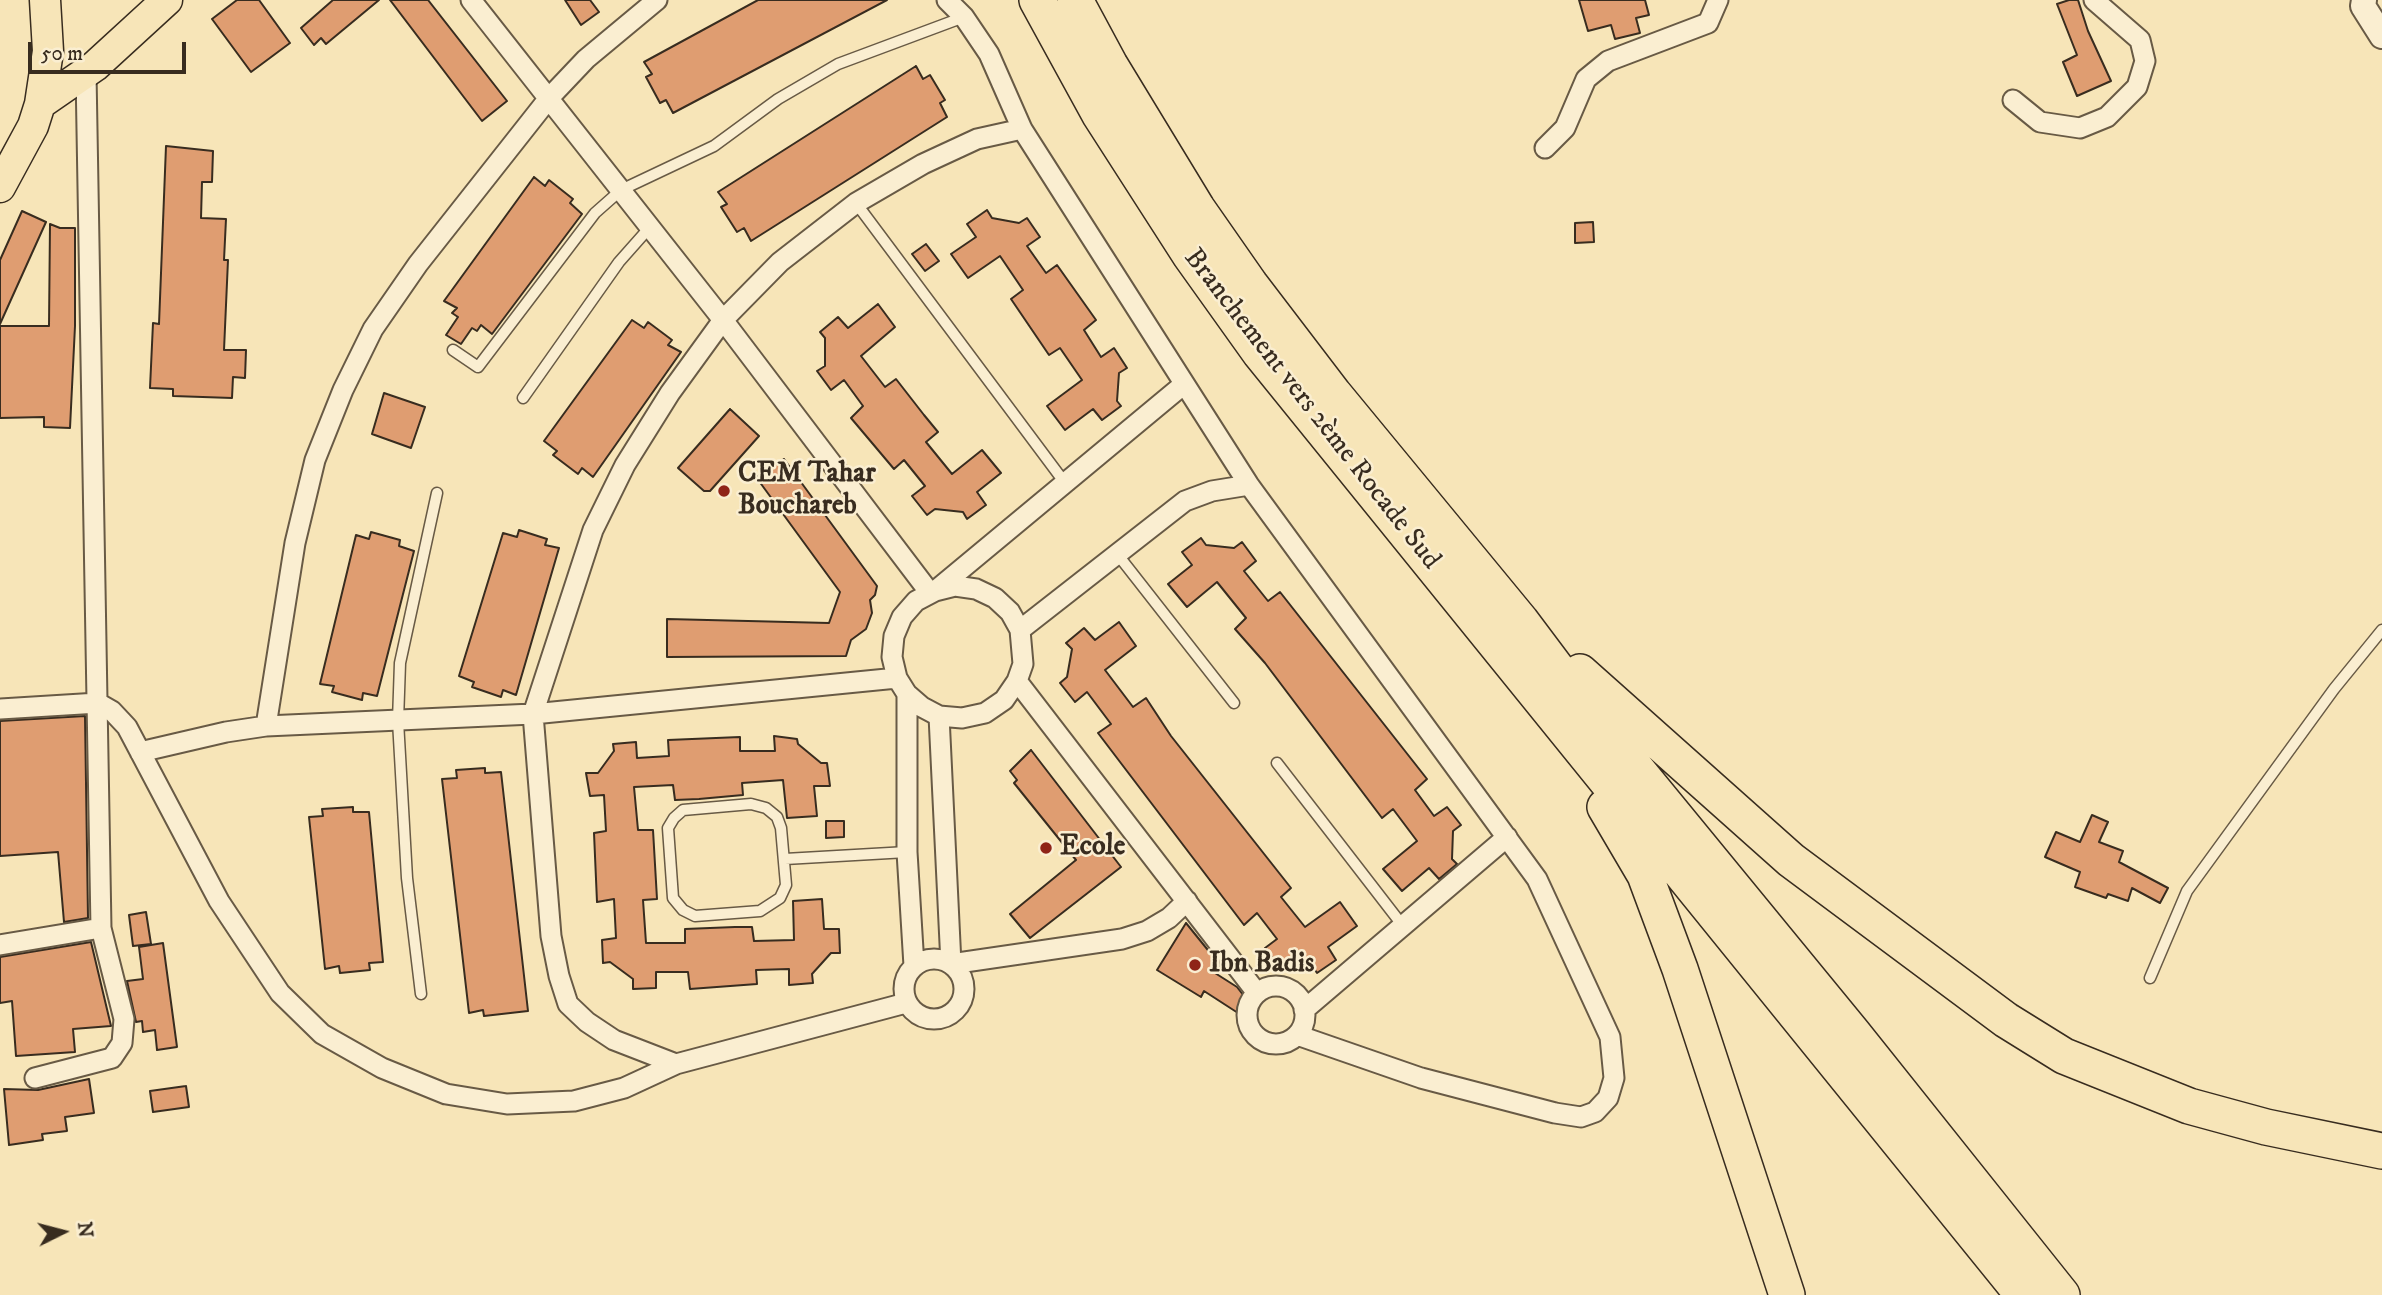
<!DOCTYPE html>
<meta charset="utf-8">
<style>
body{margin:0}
#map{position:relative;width:2382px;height:1295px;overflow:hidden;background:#f7e5b8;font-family:"IM FELL DW Pica",serif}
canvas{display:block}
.north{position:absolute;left:28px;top:1197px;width:70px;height:70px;-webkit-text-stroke:5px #faeed1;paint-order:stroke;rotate:84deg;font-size:19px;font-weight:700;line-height:28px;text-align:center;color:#382c1f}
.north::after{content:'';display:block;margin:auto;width:24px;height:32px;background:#382c1f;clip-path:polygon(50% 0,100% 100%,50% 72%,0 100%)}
.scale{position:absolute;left:28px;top:42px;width:158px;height:32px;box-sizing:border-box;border:4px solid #382c1f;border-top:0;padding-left:9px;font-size:21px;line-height:24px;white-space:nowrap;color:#382c1f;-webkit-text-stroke:5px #faeed1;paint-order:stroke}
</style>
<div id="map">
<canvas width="2382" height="1295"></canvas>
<div class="north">N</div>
<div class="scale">50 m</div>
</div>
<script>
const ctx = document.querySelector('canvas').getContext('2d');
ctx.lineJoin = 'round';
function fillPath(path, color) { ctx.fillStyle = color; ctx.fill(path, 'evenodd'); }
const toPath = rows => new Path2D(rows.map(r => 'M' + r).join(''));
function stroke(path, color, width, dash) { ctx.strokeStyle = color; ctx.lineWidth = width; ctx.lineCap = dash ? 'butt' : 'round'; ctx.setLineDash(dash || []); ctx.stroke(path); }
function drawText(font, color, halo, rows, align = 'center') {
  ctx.font = font + ' "IM FELL DW Pica",serif'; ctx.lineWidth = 5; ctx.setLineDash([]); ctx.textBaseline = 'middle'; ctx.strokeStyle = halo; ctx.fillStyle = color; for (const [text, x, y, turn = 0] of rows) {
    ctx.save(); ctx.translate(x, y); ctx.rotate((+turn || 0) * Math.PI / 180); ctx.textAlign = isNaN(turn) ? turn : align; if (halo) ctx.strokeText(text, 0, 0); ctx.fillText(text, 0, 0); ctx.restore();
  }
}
const building = toPath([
 [237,0,259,0,290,43,251,72,212,19,237,0],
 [333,0,379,0,326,44,321,38,314,45,301,28,333,0],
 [390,0,428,0,507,101,482,121,390,0],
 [565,0,590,0,599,12,581,25,565,0],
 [758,0,887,0,673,113,666,100,660,103,646,77,652,74,644,62,758,0],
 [1579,0,1645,0,1649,15,1636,18,1640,33,1615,39,1611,25,1588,31,1579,0],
 [2069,0,2078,0,2088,31,2111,81,2077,96,2063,62,2077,55,2057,4,2069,0],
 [916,66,923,79,930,75,945,100,940,103,947,117,751,241,744,228,737,232,721,207,727,204,718,192,916,66],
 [166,146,213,151,212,182,202,182,201,218,226,219,224,260,228,260,224,350,246,350,245,378,233,377,232,398,173,396,173,389,150,388,153,323,159,324,166,146],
 [534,177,545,186,549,180,573,199,570,203,582,214,492,334,481,325,477,331,472,328,461,344,446,335,458,317,452,313,457,308,444,301,534,177],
 [987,210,992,218,1019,223,1027,218,1040,237,1027,246,1046,273,1057,265,1096,320,1084,330,1101,357,1114,348,1127,368,1119,373,1117,401,1121,406,1102,420,1093,409,1065,430,1047,406,1082,380,1060,348,1049,355,1011,299,1023,290,1000,256,968,278,951,254,976,237,967,224,987,210],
 [22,211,46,222,0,324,0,260,22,211],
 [1593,222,1594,242,1575,243,1575,223,1593,222],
 [50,224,60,228,75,228,75,326,70,428,44,427,44,417,0,418,0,326,49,326,50,224],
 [926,244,939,261,925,271,912,254,926,244],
 [878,304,895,327,861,356,885,387,896,379,924,415,938,432,926,442,952,474,982,450,1001,473,977,492,986,505,967,519,963,512,935,509,927,515,912,496,925,486,904,460,894,469,851,418,863,406,844,380,831,390,817,371,825,366,825,338,820,332,838,317,848,328,878,304],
 [632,320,644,328,648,322,672,340,668,345,681,352,593,477,582,468,578,474,553,455,557,451,544,441,632,320],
 [384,393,425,407,411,448,372,434,384,393],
 [730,409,759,436,710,491,704,491,678,468,730,409],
 [784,459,877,586,875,595,870,600,872,613,866,629,851,640,846,656,667,657,667,619,829,623,840,592,756,477,784,459],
 [519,530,547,539,545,545,559,548,516,695,503,690,501,697,472,687,474,682,459,676,503,533,517,537,519,530],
 [371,532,400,540,399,546,414,551,377,696,363,693,362,700,332,692,334,686,320,684,356,535,369,539,371,532],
 [1201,538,1206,545,1234,548,1242,542,1256,561,1244,571,1268,601,1280,592,1427,779,1415,790,1434,816,1447,807,1461,825,1453,831,1452,859,1457,864,1439,879,1429,868,1402,891,1383,869,1417,841,1393,809,1382,818,1265,663,1235,629,1246,618,1217,582,1187,607,1168,584,1192,565,1182,552,1201,538],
 [1119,622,1136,646,1105,670,1133,707,1146,698,1171,736,1291,888,1281,897,1305,927,1340,902,1357,926,1328,947,1336,960,1317,973,1313,967,1286,960,1279,966,1265,948,1277,939,1257,913,1244,925,1098,733,1111,724,1087,692,1075,702,1060,683,1067,677,1072,649,1066,643,1084,628,1095,640,1119,622],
 [85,716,88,918,64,922,58,852,0,856,0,721,85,716],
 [774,736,797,739,798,744,821,763,827,763,830,786,814,786,817,816,787,818,783,780,742,783,743,795,699,799,675,800,673,785,634,787,638,830,653,830,657,899,643,900,646,943,685,943,685,929,735,927,752,927,754,941,794,940,793,901,822,899,824,929,839,929,840,953,831,953,812,974,813,983,789,985,789,969,756,970,757,984,690,989,688,972,656,972,656,988,633,989,633,979,610,962,603,963,602,940,616,938,614,899,597,902,594,833,606,831,604,795,590,796,586,773,598,773,614,751,613,744,636,742,637,758,669,756,668,740,740,737,740,751,775,751,774,736],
 [1031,750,1121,867,1030,938,1010,914,1076,860,1014,783,1017,780,1010,771,1031,750],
 [485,768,485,773,501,772,528,1011,484,1016,483,1010,469,1013,442,779,457,778,456,770,485,768],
 [353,807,353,812,369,812,383,962,369,963,370,970,340,973,339,966,325,969,309,817,323,816,322,809,353,807],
 [2092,815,2108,822,2099,842,2123,851,2119,862,2168,888,2160,903,2132,888,2128,901,2108,894,2106,898,2075,887,2080,872,2045,857,2056,832,2080,842,2092,815],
 [826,821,844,821,844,837,826,838,826,821],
 [146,912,151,944,133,946,129,915,146,912],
 [1186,923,1220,965,1215,973,1237,987,1247,1000,1238,1013,1204,991,1201,997,1157,970,1186,923],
 [91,942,111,1026,73,1029,75,1052,16,1056,12,1001,0,1003,0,957,91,942],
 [163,943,177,1047,157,1050,155,1030,143,1032,142,1021,136,1022,127,981,143,979,139,947,163,943],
 [89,1079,94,1113,65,1117,67,1131,42,1134,43,1140,9,1145,4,1089,38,1090,89,1079],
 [186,1086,189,1107,153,1112,150,1091,186,1086]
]);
fillPath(building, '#df9d71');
stroke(building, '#382c1f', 2);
const service = toPath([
 [856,203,1065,483],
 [453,350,478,367,595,213,621,190,714,146,778,99,838,64,964,17],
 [523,398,619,262,650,227],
 [1118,555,1234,703],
 [1277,763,1403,926],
 [751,804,766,808,777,817,781,828,786,885,780,898,760,911,695,916,683,910,673,898,668,828,674,818,683,810,751,804],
 [785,859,907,852],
 [2150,978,2187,891,2334,689,2382,630],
 [421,994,407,878,398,721,400,663,437,493]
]);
const minor = toPath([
 [471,0,723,320,930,593],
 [947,0,964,17,989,54,1022,129,1249,485,1537,879,1610,1037,1614,1078,1608,1098,1595,1112,1581,1117,1555,1113,1421,1078,1297,1035],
 [2013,100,2040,122,2080,128,2107,117,2137,87,2145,61,2140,40,2094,0],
 [1545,148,1565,128,1586,79,1608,61,1708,23,1718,0],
 [935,591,955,586,976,589,995,598,1010,612,1020,630,1023,664,1017,681,1004,700,985,713,962,718,939,716,922,707,907,694,897,678,892,657,894,636,902,617,916,601,935,591,1183,385],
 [1020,630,1185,501,1212,491,1249,485],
 [1017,681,1257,993],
 [907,694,907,852,914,966],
 [0,709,98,703,112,711,127,727,219,901,280,993,322,1034,382,1068,446,1094,507,1104,574,1101,624,1088,676,1064,906,1003],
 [939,716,951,964,1122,939,1147,931,1169,918,1187,901],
 [266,726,295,543,315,460,343,390,373,329,418,264,549,98,586,59,657,0],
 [140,752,226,732,266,726,533,714,897,678],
 [0,945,101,928],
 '904 989a30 30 0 1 1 60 0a30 30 0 1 1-60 0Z',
 '1247 1015a29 29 0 1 1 58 0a29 29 0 1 1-58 0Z',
 [1304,1010,1507,837],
 [676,1064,614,1040,587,1022,568,1004,559,976,551,936,533,714,593,530,625,465,670,393,723,320,780,262,856,203,923,164,977,139,1022,129],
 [35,1078,112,1058,122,1043,124,1019,101,928,86,73]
]);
const tertiary = toPath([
 [2364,0,2363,6,2382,36]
]);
const primary = toPath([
 [40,104,95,66,167,0],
 [0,187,33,126,40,104,48,51,45,0]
]);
const motorway = toPath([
 [1037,0,1100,115,1190,255,1260,353,2023,1295],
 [1075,0,1110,65,1197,208,1250,284,1334,394,1521,621,1584,705,1853,1033,2062,1295],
 [1580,672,1791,860,2006,1020,2064,1056,2189,1106,2266,1127,2382,1151],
 [1605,807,1645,875,1680,969,1787,1295]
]);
stroke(service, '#685a45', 13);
stroke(minor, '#685a45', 23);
stroke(tertiary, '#685a45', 28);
stroke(primary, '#382c1f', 33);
stroke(motorway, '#382c1f', 38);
stroke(service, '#faeed1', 10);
stroke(minor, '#faeed1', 19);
stroke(tertiary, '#faeed1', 24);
stroke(primary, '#f7e5b8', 30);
stroke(motorway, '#f7e5b8', 35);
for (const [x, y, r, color] of [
 [724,491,7,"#8f2418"],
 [1046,848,7,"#8f2418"],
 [1195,965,7,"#8f2418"]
]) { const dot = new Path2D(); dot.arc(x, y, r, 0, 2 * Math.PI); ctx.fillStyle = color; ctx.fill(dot); stroke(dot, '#faeed1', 2.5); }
drawText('28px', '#382c1f', '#faeed1', [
 ["Branchement vers 2ème Rocade Sud",1311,410,52]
]);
drawText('bold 28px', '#382c1f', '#faeed1', [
 ["CEM Tahar",738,475],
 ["Bouchareb",738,507],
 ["Ecole",1060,848],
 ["Ibn Badis",1209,965]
], 'left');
</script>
